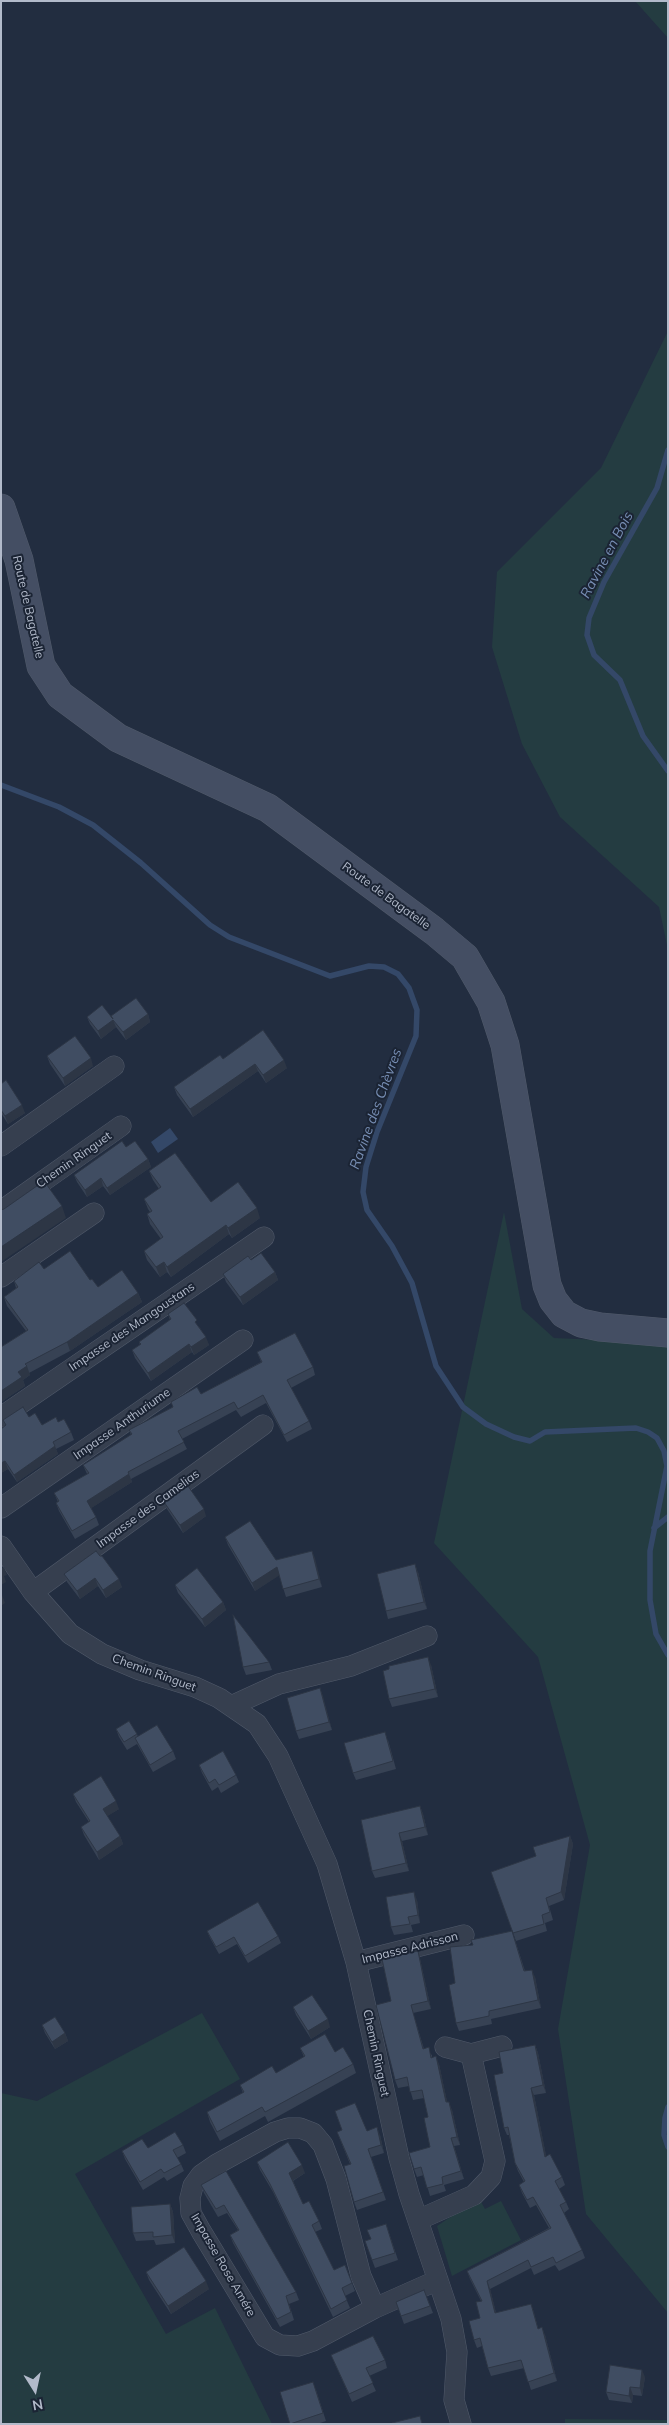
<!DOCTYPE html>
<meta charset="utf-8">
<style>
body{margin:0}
#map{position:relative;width:669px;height:2425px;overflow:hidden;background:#222d40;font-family:Mulish,sans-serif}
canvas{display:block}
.frame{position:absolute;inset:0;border:2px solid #b2baca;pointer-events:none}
.north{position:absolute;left:10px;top:2365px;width:50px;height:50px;-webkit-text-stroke:4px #1b2434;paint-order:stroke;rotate:170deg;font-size:14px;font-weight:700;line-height:20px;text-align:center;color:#b2baca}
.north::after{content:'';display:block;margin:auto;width:18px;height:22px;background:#b2baca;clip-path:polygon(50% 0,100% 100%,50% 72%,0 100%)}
</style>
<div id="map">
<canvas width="669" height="2425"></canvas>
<div class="frame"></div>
<div class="north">N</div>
</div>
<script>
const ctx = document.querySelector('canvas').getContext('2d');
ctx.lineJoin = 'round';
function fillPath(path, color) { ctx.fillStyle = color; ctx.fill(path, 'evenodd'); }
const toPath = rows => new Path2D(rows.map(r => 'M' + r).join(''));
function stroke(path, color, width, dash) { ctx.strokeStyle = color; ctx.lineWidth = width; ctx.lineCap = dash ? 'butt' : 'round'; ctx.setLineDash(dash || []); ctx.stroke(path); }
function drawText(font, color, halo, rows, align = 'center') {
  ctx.font = font + ' Mulish,sans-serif'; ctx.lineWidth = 4; ctx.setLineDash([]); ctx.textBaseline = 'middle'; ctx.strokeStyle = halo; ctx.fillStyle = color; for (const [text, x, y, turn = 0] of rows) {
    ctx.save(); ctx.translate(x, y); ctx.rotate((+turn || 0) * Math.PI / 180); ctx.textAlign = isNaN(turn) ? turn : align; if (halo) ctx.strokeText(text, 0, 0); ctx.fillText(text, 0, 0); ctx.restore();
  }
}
fillPath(toPath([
 [635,1,668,1,668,38],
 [668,331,668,950,659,907,560,817,522,744,492,647,497,572,601,468],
 [504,1212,522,1309,554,1338,668,1343,668,2313,586,2214,558,2029,590,1845,538,1657,434,1543],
 [202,2013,240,2079,75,2174,166,2334,215,2308,272,2424,1,2424,1,2093,37,2101],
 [479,2198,485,2209,501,2201,521,2240,452,2276,437,2226],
 [565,2419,668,2420,668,2424,565,2424]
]), '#243c41');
fillPath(toPath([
 [170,1128,178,1139,158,1153,151,1142]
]), '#344868');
stroke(toPath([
 [668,450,657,488,604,582,589,618,587,635,594,655,620,680,643,736,668,771],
 [1,785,59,807,93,825,141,863,210,925,229,937,330,976,369,966,384,967,398,974,409,988,417,1010,416,1036,377,1132,366,1167,363,1192,367,1210,392,1246,412,1283,436,1366,463,1407,486,1424,514,1437,530,1441,545,1432,636,1428,648,1432,657,1438,664,1451,667,1466,650,1551,650,1600,656,1634,668,1655],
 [654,1528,668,1517],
 [668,2107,665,2118,664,2135,668,2147]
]), '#344868', 5.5);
const minor = toPath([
 [1,1146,114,1066],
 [1,1211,121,1126],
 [1,1277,94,1213],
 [1,1417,264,1237],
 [1,1508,243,1340],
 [1,1546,33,1592,70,1634,102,1654,140,1670,195,1687,219,1698,257,1724,278,1756,327,1864,356,1962,399,2158,409,2194,451,2319,457,2352,454,2400,461,2424],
 [33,1592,263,1425],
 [231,1706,279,1684,351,1666,427,1636],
 [356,1962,464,1935],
 [445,2047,471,2054,502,2046],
 [418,2220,474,2195,491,2177,495,2161,471,2054],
 [375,2308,361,2276,336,2179,323,2145,313,2133,300,2128,288,2128,275,2132,217,2164,201,2175,193,2186,190,2198,191,2213,201,2231,265,2337,280,2345,298,2346,313,2341,375,2308,438,2280]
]);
const secondary = toPath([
 [1,508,19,560,41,666,60,695,118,738,268,808,434,931,465,957,491,1002,505,1045,547,1285,553,1300,564,1314,581,1323,600,1327,668,1333]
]);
stroke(minor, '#515a6a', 21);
stroke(secondary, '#515a6a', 29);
stroke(minor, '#363f4f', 20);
stroke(secondary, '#444e63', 28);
fillPath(toPath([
 [148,1014,150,1022,126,1040,116,1027,101,1039,90,1024,87,1017,111,1017],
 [47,1056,93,1066,65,1086,50,1064],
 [223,1059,287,1068,266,1083,258,1071,193,1117,177,1095,174,1087],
 [1,1084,25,1113,8,1124,1,1113],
 [126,1147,148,1159,151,1167,110,1195,103,1186,87,1197,77,1182,74,1175],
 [149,1171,211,1202,260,1218,232,1238,229,1234,171,1277,167,1272,160,1277,147,1260,144,1251,161,1239,150,1224,147,1214,150,1212,148,1209,144,1199,159,1189,153,1180],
 [44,1269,90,1280,98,1287,138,1293,142,1302,70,1351,29,1373,30,1375,23,1380,25,1386,1,1402,1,1347,26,1331,7,1306,4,1297,16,1288,14,1281],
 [275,1272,278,1280,243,1305,226,1282,223,1274],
 [168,1314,200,1328,209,1345,194,1355,192,1352,151,1381,135,1358,132,1350,140,1345,139,1342,170,1320],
 [257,1352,313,1367,315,1375,291,1388,309,1421,312,1429,287,1442,266,1403,241,1417,236,1410,182,1439,187,1449,131,1479,132,1482,91,1508,96,1517,99,1525,75,1539,59,1511,56,1503,58,1502,54,1493,87,1474,83,1465,131,1435,129,1430,173,1407,171,1402,201,1394,261,1362],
 [29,1417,42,1425,58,1422,71,1432,74,1440,56,1449,58,1454,17,1482,8,1469,1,1473,5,1426,3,1420],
 [164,1502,206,1516,183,1533,167,1509],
 [225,1537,276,1560,312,1551,322,1587,286,1597,279,1575,255,1591,228,1545],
 [96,1551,122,1587,106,1598,98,1586,80,1599,67,1582,64,1574],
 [418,1572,427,1609,388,1619,386,1611],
 [175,1585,223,1602,226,1610,205,1627,178,1593],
 [269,1662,272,1670,246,1675,243,1667],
 [431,1665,438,1697,392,1707,389,1699],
 [320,1688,332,1730,299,1739,296,1731],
 [116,1729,137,1734,138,1737,173,1751,176,1759,153,1772,137,1744,127,1750,119,1737],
 [388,1740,396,1769,356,1780,353,1773],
 [199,1765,236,1775,239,1782,221,1793,218,1787,212,1791,202,1773],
 [73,1794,119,1809,107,1816,120,1836,123,1844,99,1860,84,1835,81,1827,89,1822,76,1802],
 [420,1806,423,1814,428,1835,402,1841,409,1871,375,1878,372,1871,361,1820],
 [570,1836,573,1844,564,1900,549,1906,553,1920,545,1923,547,1931,516,1941,491,1872,536,1856],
 [417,1900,420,1923,411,1925,413,1932,394,1935,391,1927],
 [207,1931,278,1936,281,1943,248,1963,237,1944,219,1954,210,1938],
 [512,1931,525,1971,535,1977,541,2008,491,2019,492,2024,459,2031,456,2023,455,1983,473,1945],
 [418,1951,420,1959,431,2009,413,2013,424,2049,432,2055,432,2057,439,2064,447,2102,452,2110,460,2145,454,2146,464,2179,444,2185,446,2191,430,2196,424,2175,417,2177,414,2169,430,2147,428,2117,424,2098,413,2100,409,2086,398,2088,395,2080,391,2001],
 [293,2007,330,2027,311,2039,296,2015],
 [42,2025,65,2033,68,2041,55,2049,45,2033],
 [535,2045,538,2053,546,2093,534,2095,546,2156,562,2177,565,2185,559,2189,566,2202,569,2209,564,2213,582,2250,585,2258,559,2271,555,2265,534,2275,531,2268,490,2289,496,2313,531,2304,538,2328,545,2335,557,2381,531,2390,524,2368,491,2376,488,2368,482,2346,477,2348,474,2340,480,2318,481,2301,470,2279,467,2271,549,2228,536,2205,530,2208,522,2193,519,2185,524,2182,518,2171,515,2163,509,2135,507,2135,504,2128],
 [300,2048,335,2052,353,2064,356,2073,268,2122,265,2116,220,2141,210,2122,207,2112,243,2093,240,2085,276,2073,304,2057],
 [335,2111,367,2131,380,2135,384,2153,371,2157,386,2200,357,2210,354,2202,350,2164,337,2132,342,2130],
 [183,2145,186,2153,177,2158,181,2164,184,2171,167,2181,164,2177,143,2190,125,2159,122,2151,148,2148],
 [257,2162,305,2173,293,2181,303,2204,319,2221,322,2229,315,2232,334,2270,345,2265,355,2291,345,2296,350,2308,333,2317,273,2192,260,2170],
 [226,2171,296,2292,299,2300,289,2304,294,2320,280,2327,233,2243,230,2235,238,2230,227,2213,218,2217,204,2193,201,2185],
 [170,2204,173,2212,175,2243,156,2245,154,2240,136,2241,133,2233],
 [386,2224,398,2260,375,2268,365,2241,371,2239],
 [146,2272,209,2289,171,2314,149,2280],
 [424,2290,433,2313,404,2324,396,2302],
 [331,2355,385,2360,387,2368,369,2376,376,2391,352,2402],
 [645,2377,642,2396,633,2395,632,2403,609,2400,606,2392],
 [316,2390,326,2421,317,2424,290,2424]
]), '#374254');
fillPath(toPath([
 [148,1014,150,1022,126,1040,123,1032],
 [113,1020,116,1027,101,1039,98,1031],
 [91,1058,93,1066,65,1086,63,1078],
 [284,1060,287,1068,266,1083,263,1075],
 [255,1064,258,1071,193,1117,190,1109],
 [22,1105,25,1113,8,1124,5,1116],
 [148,1159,151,1167,110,1195,107,1188],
 [101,1178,103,1186,87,1197,85,1190],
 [62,1206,66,1218,1,1262,1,1247],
 [257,1208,260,1218,232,1238,228,1228],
 [226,1225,229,1234,171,1277,167,1267],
 [164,1262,167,1272,160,1277,156,1267],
 [275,1272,278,1280,243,1305,240,1297],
 [138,1293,142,1302,70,1351,67,1342],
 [206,1337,209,1345,194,1355,191,1347],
 [189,1344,192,1352,151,1381,148,1373],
 [27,1366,30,1375,23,1380,25,1386,1,1402,1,1391,18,1372],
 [55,1446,58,1454,17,1482,14,1475],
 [5,1461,8,1469,1,1473,1,1463],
 [129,1474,132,1482,90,1509,87,1501],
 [204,1509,206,1516,183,1533,180,1525],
 [312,1551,315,1558,322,1587,319,1579],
 [415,1564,418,1572,427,1609,424,1602],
 [4,1567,7,1575,4,1576,6,1582,1,1585,1,1569],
 [277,1567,280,1575,255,1591,252,1583],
 [95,1578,98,1586,80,1599,77,1591],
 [119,1579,122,1587,106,1598,103,1590],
 [2,1595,5,1603,1,1606,1,1596],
 [223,1602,226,1610,205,1627,202,1619],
 [428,1657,431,1665,438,1697,435,1689],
 [320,1688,323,1696,332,1730,329,1722],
 [116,1801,119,1809,106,1817,103,1809],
 [420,1806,423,1814,428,1835,425,1827],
 [399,1833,402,1841,409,1871,406,1863],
 [120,1836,123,1844,99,1860,97,1852],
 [570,1836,573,1844,564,1900,561,1892],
 [414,1892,417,1900,420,1923,418,1915],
 [418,1951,420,1959,431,2009,428,2001],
 [532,1970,535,1977,541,2008,538,2000],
 [328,2019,330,2027,311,2039,308,2031],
 [65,2033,68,2041,55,2049,52,2042],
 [535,2045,538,2053,546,2093,543,2085],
 [436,2056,439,2064,449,2110,446,2102],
 [531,2088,534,2095,548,2165,545,2157],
 [449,2102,452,2110,460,2145,457,2137],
 [377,2127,380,2135,384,2153,381,2145],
 [451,2138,454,2146,464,2179,461,2171],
 [302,2165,305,2173,292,2181,289,2173],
 [170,2204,173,2212,175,2243,172,2235],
 [206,2281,209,2289,171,2314,168,2306],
 [487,2281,490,2289,498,2321,495,2313],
 [531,2304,534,2312,540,2336,538,2329],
 [542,2327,545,2335,557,2381,554,2373],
 [642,2370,645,2377,642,2396,640,2388],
 [630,2387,633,2395,632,2403,629,2396]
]), '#2d3645');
const building = toPath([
 [136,998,148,1014,123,1032,113,1020,98,1031,87,1017,102,1005,113,1019,111,1016,136,998],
 [263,1030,284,1060,263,1075,255,1064,190,1109,174,1087,220,1055,223,1059,263,1030],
 [75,1036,91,1058,63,1078,47,1056,75,1036],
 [6,1080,22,1105,5,1116,1,1110,1,1084,6,1080],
 [122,1141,126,1147,135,1141,148,1159,107,1188,101,1178,85,1190,74,1175,122,1141],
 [175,1153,211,1202,238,1182,257,1208,228,1228,226,1225,167,1267,164,1262,156,1267,144,1251,163,1237,147,1214,152,1211,144,1199,161,1187,149,1171,175,1153],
 [44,1181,62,1206,1,1247,1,1210,4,1209,44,1181],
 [70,1251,90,1280,92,1279,98,1287,122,1270,138,1293,67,1342,25,1364,27,1366,18,1372,22,1377,1,1391,1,1347,28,1330,4,1297,18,1287,14,1281,39,1262,44,1269,70,1251],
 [261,1253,275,1272,240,1297,223,1274,248,1256,251,1260,261,1253],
 [184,1303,197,1320,195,1322,206,1337,191,1347,189,1344,148,1373,132,1350,141,1344,139,1342,171,1319,168,1314,184,1303],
 [295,1333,313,1367,287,1380,309,1421,284,1435,263,1395,238,1409,234,1402,178,1431,184,1442,128,1472,129,1474,87,1501,96,1517,72,1531,56,1503,59,1501,54,1493,89,1473,83,1465,132,1434,129,1430,173,1407,171,1402,197,1387,201,1394,262,1362,257,1352,295,1333],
 [23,1407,29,1417,35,1413,42,1425,56,1417,58,1422,64,1419,71,1432,53,1442,55,1446,14,1475,5,1461,1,1463,1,1429,6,1425,3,1420,23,1407],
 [188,1486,204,1509,180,1525,164,1502,188,1486],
 [250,1521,276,1560,312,1551,319,1579,283,1589,277,1567,252,1583,225,1537,250,1521],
 [96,1551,100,1556,102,1556,119,1579,103,1590,95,1578,77,1591,64,1574,96,1551],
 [415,1564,424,1602,386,1611,377,1574,415,1564],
 [197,1568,223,1602,202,1619,175,1585,197,1568],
 [233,1615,269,1662,243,1667,233,1615],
 [428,1657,435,1689,389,1699,383,1671,389,1669,389,1666,428,1657],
 [320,1688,329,1722,296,1731,287,1698,320,1688],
 [129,1721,137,1734,124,1742,116,1729,129,1721],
 [157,1725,173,1751,150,1765,135,1738,157,1725],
 [385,1732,393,1761,353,1773,344,1743,385,1732],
 [223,1751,236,1775,219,1785,215,1779,209,1783,199,1765,223,1751],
 [101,1776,116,1801,103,1809,120,1836,97,1852,81,1827,90,1821,73,1794,101,1776],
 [420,1806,425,1827,399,1833,406,1863,372,1871,361,1820,420,1806],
 [570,1836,561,1892,546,1898,550,1912,542,1915,544,1924,513,1933,491,1872,536,1856,533,1847,570,1836],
 [414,1892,418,1915,408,1917,410,1924,391,1927,386,1897,414,1892],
 [258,1902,278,1936,245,1956,234,1937,216,1947,207,1931,258,1902],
 [512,1931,524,1971,532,1970,538,2000,489,2011,489,2016,456,2023,449,1985,455,1983,450,1947,473,1945,471,1940,512,1931],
 [418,1951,428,2001,411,2005,423,2049,429,2047,431,2058,436,2056,446,2102,449,2102,457,2137,451,2138,461,2171,442,2177,443,2184,427,2188,421,2167,414,2169,409,2153,430,2147,424,2118,428,2117,422,2090,410,2092,407,2077,395,2080,376,2005,391,2001,382,1959,418,1951],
 [312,1995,328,2019,308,2031,293,2007,312,1995],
 [55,2017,65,2033,52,2042,42,2025,55,2017],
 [325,2034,335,2052,343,2047,353,2064,267,2111,265,2112,262,2107,217,2132,207,2112,244,2092,240,2085,272,2066,276,2073,305,2056,300,2048,325,2034],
 [535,2045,543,2085,531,2088,545,2157,550,2154,562,2177,555,2181,566,2202,560,2205,582,2250,556,2263,553,2257,531,2267,528,2260,487,2281,495,2313,531,2304,538,2329,542,2327,554,2373,528,2382,521,2360,488,2368,480,2338,474,2340,469,2321,480,2318,476,2302,482,2301,467,2271,551,2228,533,2197,527,2200,519,2185,525,2181,515,2163,508,2127,504,2128,494,2075,503,2073,499,2052,535,2045],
 [355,2103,367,2131,377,2127,381,2145,368,2149,383,2192,354,2202,344,2166,351,2164,337,2132,342,2130,335,2111,355,2103],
 [175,2132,183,2145,173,2150,181,2164,164,2173,161,2169,140,2182,122,2151,142,2139,148,2148,175,2132],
 [288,2142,302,2165,289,2173,303,2204,309,2201,319,2221,312,2225,334,2270,345,2265,352,2283,342,2288,347,2300,331,2309,270,2184,257,2162,288,2142],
 [226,2171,296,2292,286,2296,291,2312,277,2319,230,2235,239,2230,224,2205,216,2209,201,2185,226,2171],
 [170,2204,172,2235,153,2237,153,2232,133,2233,131,2207,170,2204],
 [386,2224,395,2253,372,2260,365,2241,371,2239,367,2230,386,2224],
 [184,2247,206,2281,168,2306,146,2272,184,2247],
 [424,2290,430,2306,401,2316,396,2302,424,2290],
 [373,2336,385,2360,366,2368,373,2383,349,2394,331,2355,373,2336],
 [610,2365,642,2370,640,2388,630,2387,629,2396,606,2392,610,2365],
 [313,2382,323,2413,290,2424,280,2392,313,2382],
 [420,2416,422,2424,392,2424,392,2423,420,2416]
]);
fillPath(building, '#404d62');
stroke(building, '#2d3645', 1);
drawText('12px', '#b2baca', '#1b2434', [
 ["Route de Bagatelle",28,607,77],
 ["Route de Bagatelle",386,896,36],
 ["Chemin Ringuet",74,1160,-35],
 ["Impasse des Mangoustans",132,1327,-34],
 ["Impasse Anthuriume",122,1424,-35],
 ["Impasse des Camelias",148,1509,-36],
 ["Chemin Ringuet",154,1673,20],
 ["Impasse Adrisson",410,1948,-14],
 ["Chemin Ringuet",376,2053,78],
 ["Impasse Rose Amére",223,2265,60]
]);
drawText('italic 14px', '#778eb4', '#1b2434', [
 ["Ravine en Bois",607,555,-62],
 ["Ravine des Chèvres",376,1109,-70]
]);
</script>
